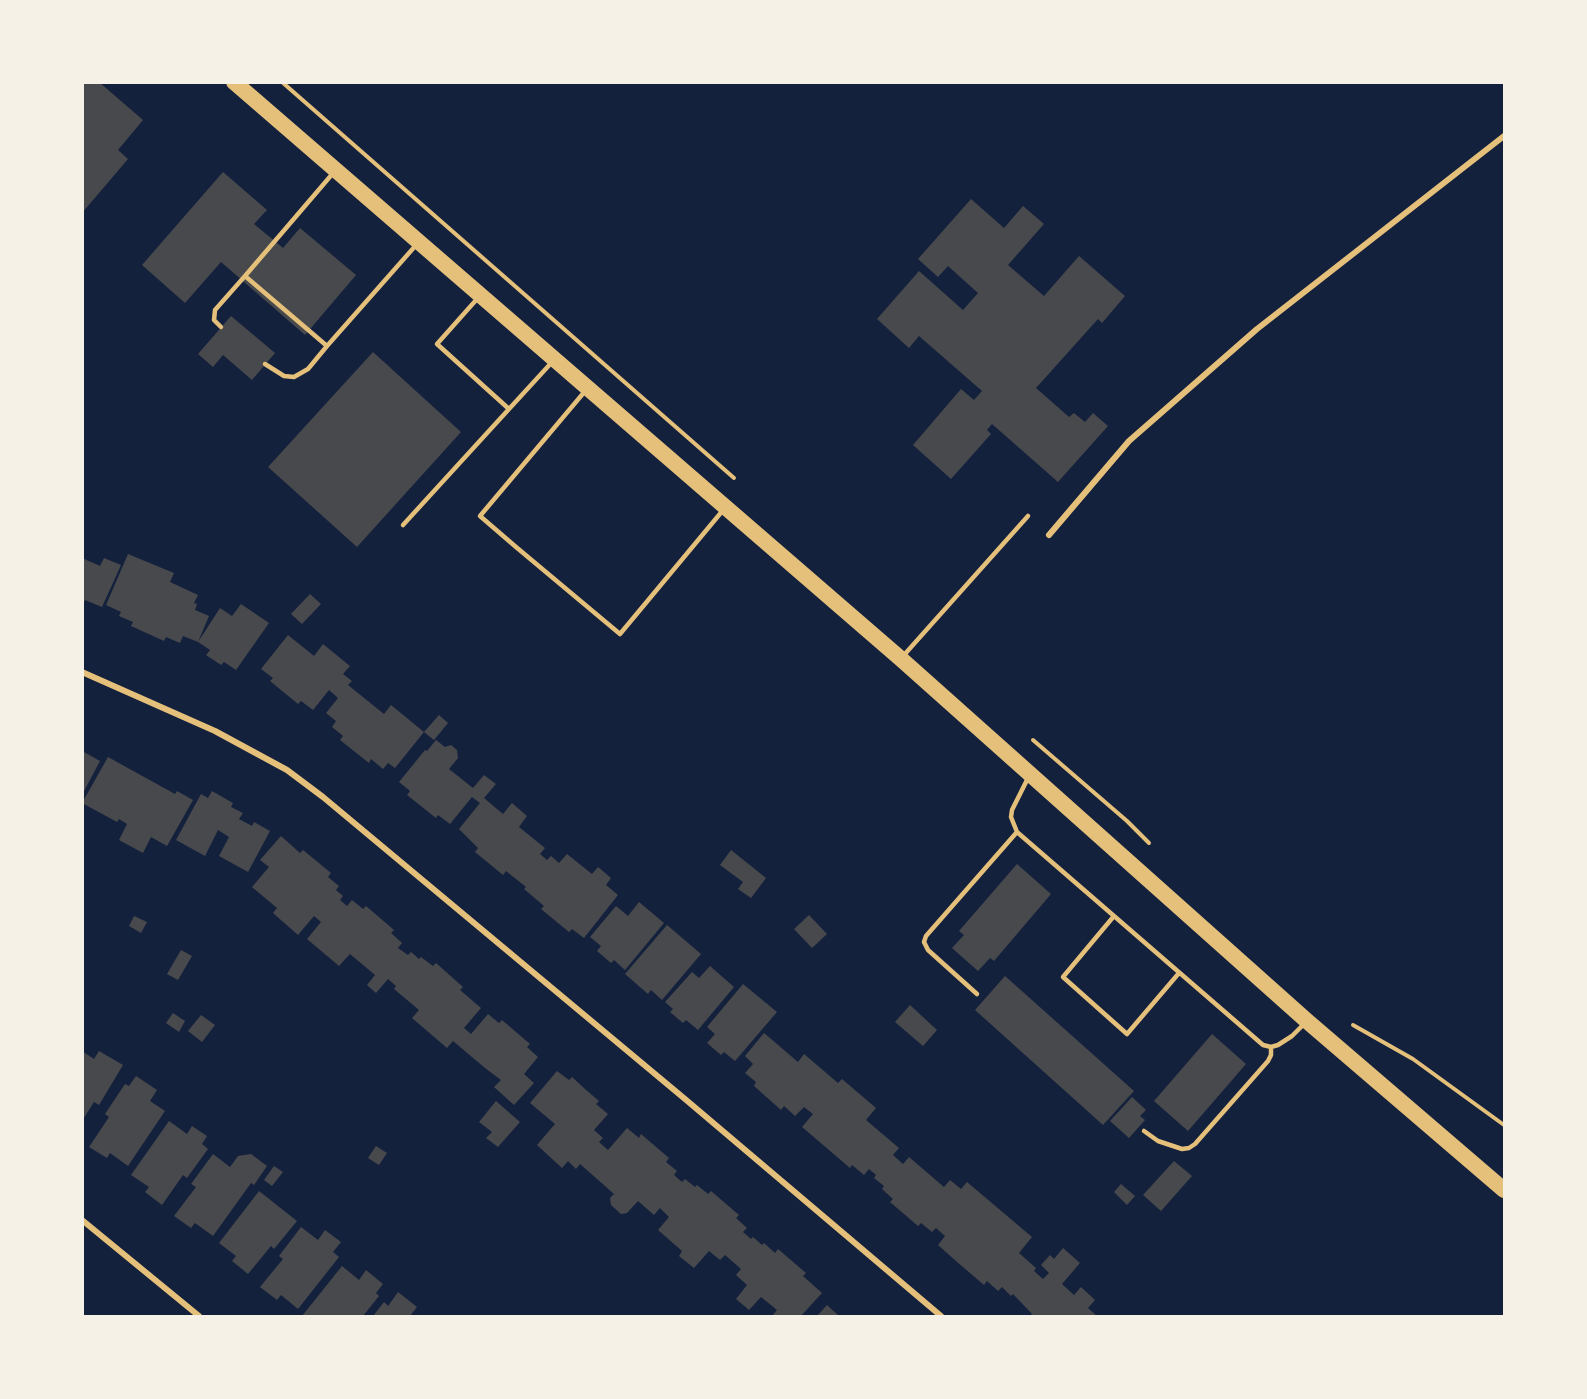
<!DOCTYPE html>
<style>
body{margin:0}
#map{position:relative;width:1587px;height:1399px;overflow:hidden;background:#14213d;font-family:Karla,sans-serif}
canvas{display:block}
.frame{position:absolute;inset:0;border:84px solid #f6f1e7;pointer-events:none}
</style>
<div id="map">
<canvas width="1587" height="1399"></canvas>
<div class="frame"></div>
</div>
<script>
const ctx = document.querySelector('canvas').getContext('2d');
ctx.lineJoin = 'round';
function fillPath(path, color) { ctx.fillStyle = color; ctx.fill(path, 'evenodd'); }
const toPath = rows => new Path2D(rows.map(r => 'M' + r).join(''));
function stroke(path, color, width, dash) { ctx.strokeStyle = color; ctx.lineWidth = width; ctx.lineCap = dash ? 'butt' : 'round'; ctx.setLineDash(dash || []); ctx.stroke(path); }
fillPath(toPath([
 [82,82,99,82,143,120,118,150,128,159,82,213],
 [223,172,267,210,254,224,283,248,300,228,356,275,305,335,221,262,185,303,142,265],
 [971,199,1004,228,1023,206,1044,224,1008,265,1044,296,1079,256,1125,296,1102,323,1098,319,1036,388,1069,417,1074,413,1085,422,1093,413,1108,426,1058,482,992,424,987,430,991,434,951,479,913,445,961,389,974,400,982,391,919,336,909,348,877,319,919,271,963,310,978,293,948,266,938,277,918,259],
 [231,316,275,353,252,380,223,355,213,367,198,354],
 [373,352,461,432,357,547,268,467],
 [128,554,174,573,170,582,198,595,194,603,197,604,195,610,209,616,198,642,220,608,232,616,241,604,269,623,236,670,224,662,221,665,206,655,210,650,198,642,183,636,180,643,166,637,164,641,131,626,133,622,119,616,121,612,106,605],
 [82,558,100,566,104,558,121,565,102,607,85,600,82,606],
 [310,594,321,604,302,624,291,614],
 [288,635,314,656,323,644,350,666,343,674,352,681,348,685,384,714,391,705,424,732,395,768,388,763,383,769,371,759,369,763,340,740,343,736,332,727,336,721,326,713,338,698,329,690,313,710,301,701,298,704,270,681,273,678,261,669],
 [439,715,448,723,434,740,424,732],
 [436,740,445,747,451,745,457,750,458,758,449,769,473,788,484,775,496,784,484,798,503,814,512,803,527,816,519,827,545,848,540,854,547,860,551,856,559,863,567,854,592,874,598,867,611,878,606,885,618,895,584,938,572,929,569,932,541,909,544,906,524,889,526,887,506,871,503,875,475,852,478,848,459,829,480,803,472,797,450,824,438,815,436,818,407,795,410,791,399,782,425,750,427,751],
 [84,752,100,761,82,795,82,755],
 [108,757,175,794,177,791,193,800,167,846,151,837,143,853,119,840,127,824,119,819,117,822,82,803],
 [212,791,233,803,231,807,243,813,239,819,252,826,254,822,270,831,248,872,219,856,229,837,218,830,205,856,176,840,201,794,208,798],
 [281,836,300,853,303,850,331,873,328,877,339,886,336,890,343,896,340,900,347,906,352,900,363,909,366,906,394,930,391,933,402,943,398,948,408,955,411,952,419,959,421,957,433,966,436,963,463,987,460,990,481,1008,464,1028,471,1034,488,1014,499,1023,502,1020,530,1044,527,1047,538,1057,524,1074,534,1083,514,1105,494,1087,501,1080,485,1068,453,1041,447,1048,412,1018,419,1010,394,989,396,986,388,979,376,993,367,985,375,975,350,954,339,966,307,939,321,922,314,916,298,935,273,913,277,908,252,887,269,867,260,860],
 [731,850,766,878,751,898,738,889,743,882,720,865],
 [1017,864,1051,894,994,961,990,958,978,971,952,948,964,935,959,931],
 [639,902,664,923,625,970,614,960,611,963,597,951,601,946,590,937,616,906,628,916],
 [809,915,827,934,812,948,794,929],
 [134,916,147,922,141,933,129,926],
 [667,925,701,954,662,1000,651,990,648,994,625,974],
 [181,950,192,956,178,980,167,974],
 [710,966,734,987,698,1030,686,1020,683,1023,670,1012,673,1009,665,1002,692,972,699,978],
 [1005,976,1134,1091,1103,1125,975,1010],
 [743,984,777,1012,735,1061,724,1052,721,1055,707,1043,715,1034,707,1027],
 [910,1005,937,1030,923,1046,895,1022],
 [173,1013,185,1021,179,1032,166,1023],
 [201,1015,215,1025,202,1042,188,1031],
 [764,1033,798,1062,804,1054,838,1083,842,1079,876,1108,866,1120,899,1148,893,1155,903,1164,909,1157,944,1187,950,1180,961,1189,967,1182,1032,1237,1019,1253,1036,1268,1034,1271,1043,1279,1049,1273,1041,1265,1050,1255,1054,1259,1063,1248,1080,1263,1062,1284,1074,1295,1081,1287,1095,1300,1088,1308,1097,1316,1030,1316,1032,1314,1013,1294,1011,1296,1002,1287,998,1291,987,1281,984,1285,956,1261,938,1245,945,1236,936,1228,932,1232,921,1223,918,1226,890,1202,893,1199,882,1189,884,1186,874,1178,876,1175,869,1169,864,1175,852,1165,850,1168,802,1127,813,1114,804,1107,795,1116,784,1106,781,1110,754,1086,756,1082,745,1073,753,1064,745,1056],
 [1212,1034,1246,1064,1188,1131,1154,1101],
 [82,1051,94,1059,99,1051,123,1065,99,1105,94,1102,82,1121],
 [557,1071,569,1080,572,1077,585,1089,599,1101,596,1104,608,1114,594,1130,603,1138,599,1142,608,1150,627,1128,639,1138,641,1134,669,1158,666,1162,677,1171,674,1175,682,1182,685,1179,695,1187,697,1185,708,1194,711,1191,739,1215,736,1218,747,1228,743,1232,751,1239,753,1237,762,1245,764,1243,775,1253,778,1249,806,1273,803,1276,822,1293,801,1316,772,1316,777,1310,761,1297,749,1310,736,1299,747,1285,736,1275,741,1269,725,1255,720,1260,709,1251,694,1268,679,1256,682,1251,658,1230,669,1217,660,1208,654,1215,638,1201,627,1213,621,1214,611,1205,610,1198,614,1194,580,1164,576,1169,568,1161,562,1168,537,1145,555,1124,530,1103],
 [136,1076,157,1090,150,1101,165,1111,128,1166,110,1153,107,1158,89,1147,109,1117,105,1114,125,1084,129,1086],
 [1132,1097,1146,1110,1140,1116,1145,1120,1129,1138,1110,1121],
 [496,1101,520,1122,498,1147,486,1138,492,1132,479,1122],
 [169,1121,187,1134,192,1126,207,1136,202,1144,208,1149,187,1178,183,1175,162,1205,145,1192,149,1187,131,1175],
 [376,1146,387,1153,379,1165,368,1158],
 [213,1154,230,1167,238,1156,251,1154,267,1166,254,1185,251,1183,213,1236,195,1223,191,1228,174,1216,196,1187,191,1184],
 [1174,1161,1192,1176,1161,1211,1143,1195],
 [274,1166,283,1172,272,1186,264,1180],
 [1121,1184,1135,1196,1127,1205,1114,1192],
 [259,1191,297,1221,274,1249,271,1246,248,1274,232,1261,236,1256,219,1243],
 [301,1227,318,1240,325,1230,341,1242,333,1252,339,1257,298,1309,281,1295,277,1300,260,1287,283,1259,279,1256],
 [342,1266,359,1280,366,1270,383,1284,376,1293,379,1296,363,1316,302,1316],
 [398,1292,417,1307,410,1316,373,1316,384,1302,388,1306],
 [827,1305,839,1316,817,1316]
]), '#48494c');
stroke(toPath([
 [282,82,734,478],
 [1033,740,1127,821,1149,843],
 [1353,1025,1413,1059,1504,1125]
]), '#e5c07b', 4);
stroke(toPath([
 [334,172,245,276,327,346,417,244],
 [477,299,437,344,509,409,553,361],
 [221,327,214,320,215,310,245,276],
 [265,364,284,376,294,377,308,369,327,346],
 [586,390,480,516,516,547,620,634,724,509],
 [403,525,509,409],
 [904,655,1028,516],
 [1029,776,1012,810,1011,817,1017,832,1263,1045,1271,1047,1278,1045,1292,1036,1304,1024],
 [1114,916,1063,977,1127,1034,1179,973],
 [977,994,928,950,924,942,926,936,1017,832],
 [1144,1131,1158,1141,1182,1149,1189,1148,1195,1144,1268,1061,1271,1055,1271,1047]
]), '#e5c07b', 4.5);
stroke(toPath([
 [1049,535,1129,441,1257,329,1504,136],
 [82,672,215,731,287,770,323,797,685,1099,941,1316],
 [82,1220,199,1316]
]), '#e5c07b', 6);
stroke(toPath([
 [234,82,901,659,1307,1021,1504,1190]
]), '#e5c07b', 16);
</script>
